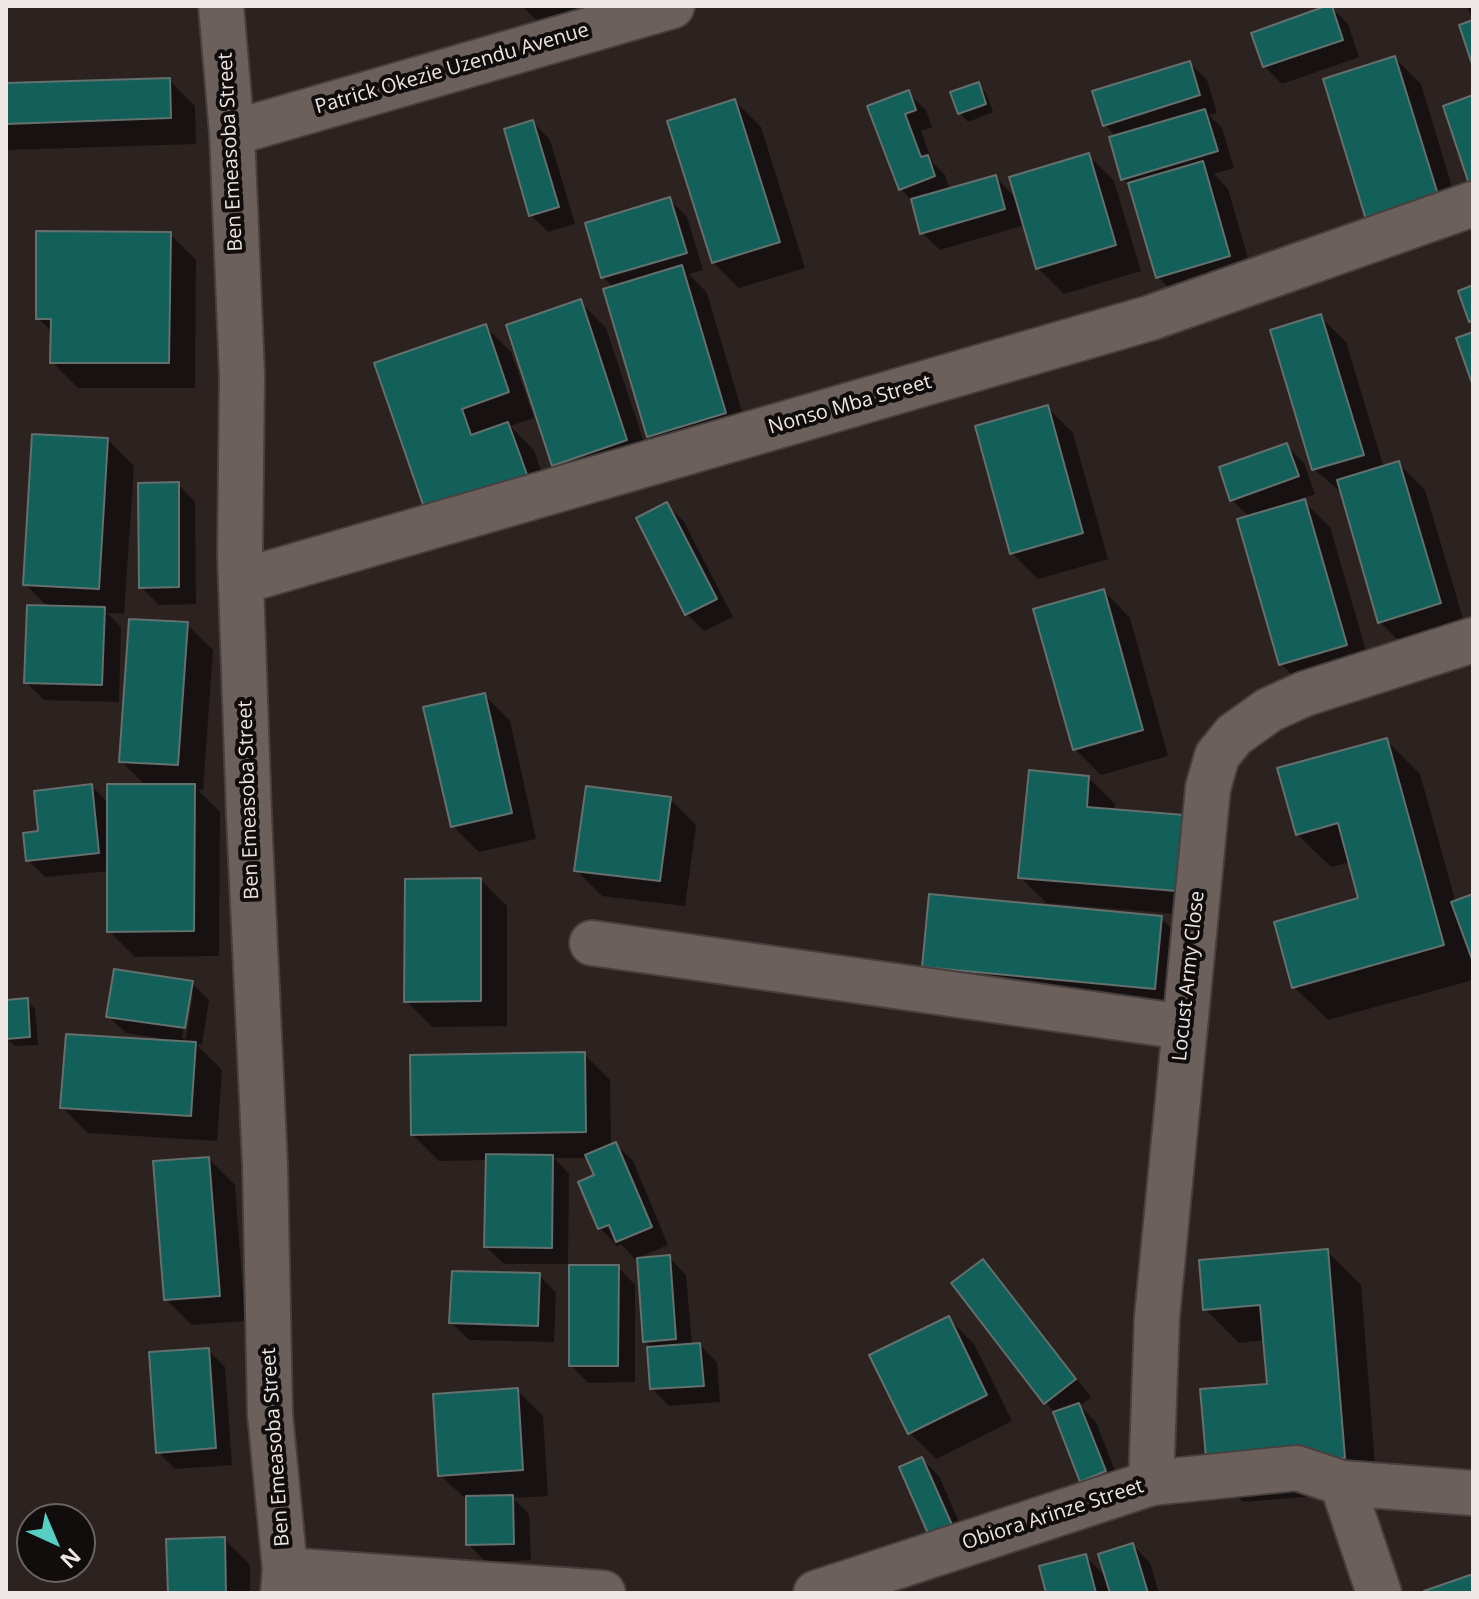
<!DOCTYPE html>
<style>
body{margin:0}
#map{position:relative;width:1479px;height:1599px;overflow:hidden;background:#2c2220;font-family:"Open Sans",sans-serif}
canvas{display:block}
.frame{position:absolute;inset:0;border:8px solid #ede6e4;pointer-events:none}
.north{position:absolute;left:16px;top:1503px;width:80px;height:80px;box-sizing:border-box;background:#110d0c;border:2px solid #696462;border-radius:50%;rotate:136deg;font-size:22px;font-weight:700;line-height:32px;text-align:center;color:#ede6e4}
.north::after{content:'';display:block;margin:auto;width:28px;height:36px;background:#57cec2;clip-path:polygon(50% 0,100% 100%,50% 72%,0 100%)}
</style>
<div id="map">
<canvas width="1479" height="1599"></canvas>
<div class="frame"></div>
<div class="north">N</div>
</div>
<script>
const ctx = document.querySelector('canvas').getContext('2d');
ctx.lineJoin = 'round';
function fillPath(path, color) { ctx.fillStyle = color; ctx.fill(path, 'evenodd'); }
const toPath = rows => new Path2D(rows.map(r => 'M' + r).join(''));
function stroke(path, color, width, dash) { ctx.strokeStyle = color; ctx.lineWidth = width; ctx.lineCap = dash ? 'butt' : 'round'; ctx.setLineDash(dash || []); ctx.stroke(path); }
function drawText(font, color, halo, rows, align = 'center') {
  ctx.font = font + ' "Open Sans",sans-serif'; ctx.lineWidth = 8; ctx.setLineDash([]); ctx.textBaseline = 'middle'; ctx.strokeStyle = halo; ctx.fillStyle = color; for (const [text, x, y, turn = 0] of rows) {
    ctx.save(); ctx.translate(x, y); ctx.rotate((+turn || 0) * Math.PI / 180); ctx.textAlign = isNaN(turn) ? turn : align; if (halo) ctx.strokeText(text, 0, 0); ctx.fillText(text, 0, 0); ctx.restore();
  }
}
fillPath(toPath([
 [522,6,622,6,546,30],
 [1330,6,1348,24,1359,57,1282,84,1264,66],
 [1467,6,1473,6,1473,16,1469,12],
 [1395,58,1421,84,1464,227,1394,248],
 [1190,63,1207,80,1217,113,1209,115,1222,128,1234,168,1214,174,1228,189,1255,282,1184,303,1158,277,1132,188,1123,179,1117,137,1104,124],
 [169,80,195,106,196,144,6,150,6,85],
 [978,84,986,93,993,112,968,122,960,113],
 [908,93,926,110,932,127,921,131,933,163,945,175,950,190,995,177,1017,199,1088,155,1114,181,1141,271,1064,294,1038,268,1025,225,940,250,922,233,913,202,900,188,869,107],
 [735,101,761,127,805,268,739,288,713,262],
 [533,122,550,140,575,224,548,232,531,215],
 [670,200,687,217,703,270,689,274,707,293,750,439,675,462,649,436,614,288,603,277,587,225],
 [170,234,196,260,195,388,78,388,52,362,53,333,38,318],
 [580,302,606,328,652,466,579,491,553,465],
 [1320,316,1346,342,1384,468,1399,464,1425,490,1466,629,1406,648,1380,622,1343,494,1314,469],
 [485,326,511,352,534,418,510,426,534,450,553,506,429,515],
 [1047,407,1073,433,1108,559,1038,579,1012,553],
 [108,440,134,466,124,614,107,613,121,627,119,702,44,700,26,682,49,608,25,584],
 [1286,445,1304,463,1315,494,1301,499,1330,527,1372,671,1307,690,1281,664,1250,517,1232,500],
 [178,484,195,502,196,604,159,605,141,587],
 [667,505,684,522,733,617,704,631,687,614],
 [1104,591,1130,618,1168,756,1101,775,1075,749],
 [187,624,213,650,203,790,198,790,220,812,219,956,135,957,109,931,109,871,45,877,28,860,40,833,92,786,109,804,146,786,121,761],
 [484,695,510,721,536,839,479,852,453,826],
 [1386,740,1420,774,1456,903,1473,896,1473,980,1328,1020,1294,987,1361,899,1350,862,1331,867,1297,834],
 [1089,778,1115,804,1114,811,1202,916,1046,903,1020,877],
 [670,799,696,825,685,906,602,896,576,870],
 [481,880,507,906,507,1026,432,1027,406,1001],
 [1161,918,1187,944,1180,1014,950,992,924,966],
 [192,983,209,1000,202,1045,196,1044,222,1070,217,1141,88,1133,62,1107,158,1041,159,1038,126,1033,108,1016],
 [189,994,193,994,186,1039,182,1038],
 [27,1000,35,1009,38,1045,15,1046,6,1038,6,1002],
 [584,1054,610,1080,611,1146,616,1144,633,1161,668,1245,635,1259,621,1244,617,1246,600,1228,580,1183,596,1176,588,1158,554,1158,569,1174,568,1264,504,1264,486,1247,487,1160,439,1161,413,1135],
 [209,1159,235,1185,245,1321,192,1325,166,1299],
 [1327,1251,1361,1285,1377,1491,1243,1502,1209,1468,1269,1385,1265,1340,1239,1343,1205,1309],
 [669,1257,686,1275,692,1345,700,1345,717,1362,720,1402,669,1406,652,1388,652,1348,645,1341],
 [983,1262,1091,1397,1080,1406,1096,1422,1122,1489,1099,1498,1082,1481,1055,1412,1046,1403],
 [618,1267,635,1285,635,1382,588,1383,571,1365],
 [539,1275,556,1293,554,1342,469,1340,451,1322],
 [948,1318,974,1344,1012,1421,936,1459,910,1433],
 [208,1350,225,1367,232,1465,175,1469,158,1452],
 [517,1390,543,1416,548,1496,513,1498,529,1514,531,1560,486,1562,468,1544,468,1501,440,1475],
 [922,1459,939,1476,972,1552,935,1543],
 [224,1539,250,1565,250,1593,170,1593],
 [1133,1545,1150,1563,1159,1593,1048,1593,1086,1557,1108,1579]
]), '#0007');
const building = toPath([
 [1326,6,1332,6,1343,40,1263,67,1251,33,1326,6],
 [1473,20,1473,64,1472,64,1459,25,1473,20],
 [1395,56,1440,201,1367,223,1323,79,1395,56],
 [1190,61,1200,95,1103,126,1092,91,1190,61],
 [170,78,171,118,6,124,6,83,170,78],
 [979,82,986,104,958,114,950,92,979,82],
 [909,90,916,110,905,114,921,157,928,155,935,176,899,190,867,106,909,90],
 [1473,95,1473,196,1443,106,1473,95],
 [735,99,780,242,712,263,667,121,735,99],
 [1205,109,1218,151,1121,180,1109,137,1205,109],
 [533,120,559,207,529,216,504,129,533,120],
 [1089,153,1116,245,1036,269,1009,177,1089,153],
 [1203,161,1230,256,1156,278,1128,183,1203,161],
 [996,175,1005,209,920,234,911,199,996,175],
 [670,197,687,253,601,278,585,223,670,197],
 [36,231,171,232,169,363,50,363,51,319,36,319,36,231],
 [682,265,726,413,647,437,603,289,682,265],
 [1473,285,1473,320,1469,322,1458,291,1473,285],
 [581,299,627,440,552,466,506,325,581,299],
 [1321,314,1364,455,1312,470,1270,330,1321,314],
 [486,324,509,392,462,409,471,435,508,422,529,480,427,516,374,363,486,324],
 [1473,332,1473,386,1456,338,1473,332],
 [1048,405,1083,533,1010,554,975,426,1048,405],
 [32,434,108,438,99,589,23,585,32,434],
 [1287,443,1299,476,1230,501,1219,467,1287,443],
 [1399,461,1441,603,1378,623,1337,480,1399,461],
 [179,482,179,587,139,588,138,483,179,482],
 [1305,499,1347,645,1279,665,1237,519,1305,499],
 [667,502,717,599,685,615,636,518,667,502],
 [1104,589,1143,730,1073,750,1033,609,1104,589],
 [27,605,105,607,102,685,24,683,27,605],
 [129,619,188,622,178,765,119,762,129,619],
 [485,693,512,813,451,827,423,707,485,693],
 [1387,738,1444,945,1292,988,1274,922,1358,898,1338,823,1296,835,1277,768,1387,738],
 [1029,770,1089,776,1087,807,1184,815,1177,891,1018,878,1029,770],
 [92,784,99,853,26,861,23,833,38,831,34,791,92,784],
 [107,784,195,784,194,931,107,932,107,784],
 [586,786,671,797,660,881,574,871,586,786],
 [481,878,481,1001,404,1002,405,879,481,878],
 [929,894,1162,916,1155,989,922,967,929,894],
 [1473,894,1473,962,1451,902,1473,894],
 [114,969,193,981,185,1028,106,1017,114,969],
 [28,998,30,1037,6,1039,6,1000,28,998],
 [66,1034,196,1042,191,1116,60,1108,66,1034],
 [585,1052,586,1132,411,1135,410,1055,585,1052],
 [616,1142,652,1227,616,1242,609,1225,598,1229,578,1182,594,1175,585,1155,616,1142],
 [486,1154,553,1155,552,1248,484,1247,486,1154],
 [209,1157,220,1296,164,1300,153,1161,209,1157],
 [1328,1249,1345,1458,1207,1469,1200,1389,1267,1384,1260,1305,1203,1310,1199,1260,1328,1249],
 [670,1255,676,1339,643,1342,637,1258,670,1255],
 [983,1259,1076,1379,1044,1404,951,1283,983,1259],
 [569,1265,619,1265,618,1366,569,1366,569,1265],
 [452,1271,540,1273,538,1326,449,1323,452,1271],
 [949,1316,987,1395,908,1434,869,1355,949,1316],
 [700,1343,704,1386,650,1389,647,1347,700,1343],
 [209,1348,216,1448,156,1453,149,1352,209,1348],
 [518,1388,523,1470,438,1476,433,1394,518,1388],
 [1079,1403,1106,1471,1080,1482,1053,1412,1079,1403],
 [922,1457,956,1534,933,1545,899,1467,922,1457],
 [513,1495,514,1544,466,1545,466,1496,513,1495],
 [225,1537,226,1593,168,1593,166,1539,225,1537],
 [1133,1543,1148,1593,1110,1593,1098,1554,1133,1543],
 [1086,1554,1096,1593,1046,1593,1039,1566,1086,1554],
 [1473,1574,1473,1593,1425,1593,1424,1591,1473,1574]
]);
fillPath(building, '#135f59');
stroke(building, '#63706e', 2);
const minor = toPath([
 [221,6,232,133,242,376,240,555,249,816,265,1165,270,1414,285,1570,283,1593],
 [232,133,672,6],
 [240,555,246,580,1150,318,1473,204],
 [592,943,1184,1027],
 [1151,1483,1157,1317,1208,788,1217,756,1234,735,1269,710,1304,694,1473,640],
 [1342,1483,1379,1593],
 [285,1570,603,1593],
 [816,1593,1151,1483,1297,1468,1342,1483,1473,1493]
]);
stroke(minor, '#48403e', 48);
stroke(minor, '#6c605d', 44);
drawText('20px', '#ede6e4', '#110d0c', [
 ["Patrick Okezie Uzendu Avenue",452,69,-16],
 ["Ben Emeasoba Street",231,152,-93],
 ["Nonso Mba Street",850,405,-16],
 ["Ben Emeasoba Street",249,800,-92],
 ["Locust Army Close",1189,976,-84],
 ["Ben Emeasoba Street",276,1447,-94],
 ["Obiora Arinze Street",1053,1515,-18]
]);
</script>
